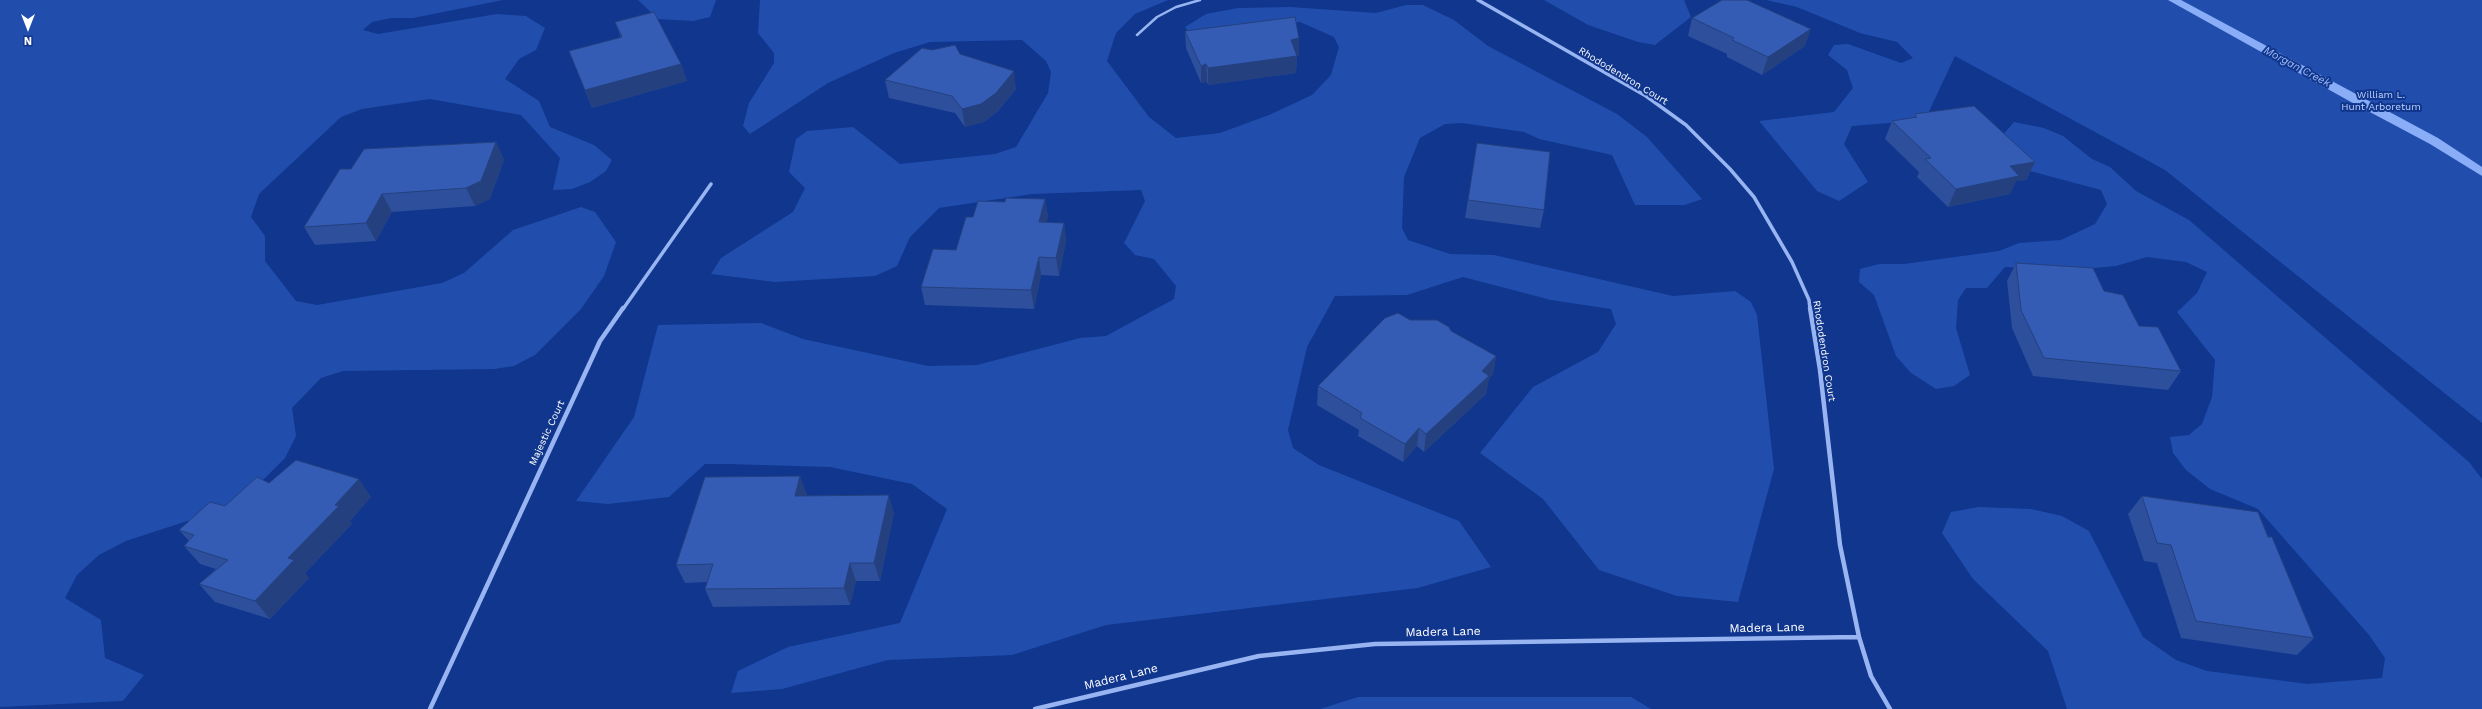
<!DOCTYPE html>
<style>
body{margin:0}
#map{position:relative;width:2482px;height:709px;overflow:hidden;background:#10368e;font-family:"Work Sans",sans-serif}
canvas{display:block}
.north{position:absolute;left:8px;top:8px;width:40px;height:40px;-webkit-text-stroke:3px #10368e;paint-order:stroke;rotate:180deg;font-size:11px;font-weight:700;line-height:16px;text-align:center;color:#fff}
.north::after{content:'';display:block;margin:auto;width:14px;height:18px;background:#fff;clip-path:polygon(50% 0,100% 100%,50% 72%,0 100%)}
</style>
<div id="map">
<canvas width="2482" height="709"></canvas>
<div class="north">N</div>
</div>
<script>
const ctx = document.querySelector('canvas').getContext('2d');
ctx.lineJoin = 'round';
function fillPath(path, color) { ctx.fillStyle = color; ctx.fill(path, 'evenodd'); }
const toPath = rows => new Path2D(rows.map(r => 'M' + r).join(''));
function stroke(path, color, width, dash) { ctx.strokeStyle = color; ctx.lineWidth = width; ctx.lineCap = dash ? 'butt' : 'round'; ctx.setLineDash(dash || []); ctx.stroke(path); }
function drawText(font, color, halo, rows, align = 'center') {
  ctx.font = font + ' "Work Sans",sans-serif'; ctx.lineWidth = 4; ctx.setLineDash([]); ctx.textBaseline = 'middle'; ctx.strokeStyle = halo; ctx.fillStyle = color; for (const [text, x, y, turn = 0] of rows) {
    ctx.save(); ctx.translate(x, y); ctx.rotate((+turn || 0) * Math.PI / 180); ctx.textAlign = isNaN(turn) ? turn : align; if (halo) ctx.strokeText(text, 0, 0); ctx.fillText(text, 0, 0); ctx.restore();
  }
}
fillPath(toPath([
 [0,0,503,0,413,18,391,18,372,22,363,30,378,34,497,14,526,16,545,28,536,50,519,59,505,79,539,101,550,127,594,145,612,160,606,171,590,182,572,189,553,190,560,158,521,115,430,99,362,109,341,117,259,194,251,217,265,236,265,261,296,301,317,305,442,283,464,273,513,230,581,207,595,212,616,242,604,276,581,309,535,355,514,366,494,369,343,371,321,378,292,408,296,436,285,458,251,492,218,511,126,541,99,555,77,575,65,598,101,620,105,658,144,675,123,701,0,707],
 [638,0,716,0,710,17,693,21,658,19],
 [760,0,1168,0,1135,14,1116,33,1107,61,1149,117,1176,138,1220,133,1269,115,1312,95,1331,75,1339,47,1334,37,1300,22,1285,22,1193,37,1185,27,1206,14,1238,8,1290,7,1376,13,1406,5,1423,5,1454,20,1488,46,1617,114,1647,137,1702,199,1685,205,1635,205,1612,155,1539,139,1524,132,1462,123,1445,124,1420,138,1404,177,1402,228,1408,240,1450,254,1494,255,1673,296,1735,291,1751,302,1757,315,1774,469,1738,602,1677,596,1599,570,1543,499,1480,453,1533,387,1598,352,1616,324,1611,309,1551,300,1463,277,1407,295,1335,296,1307,347,1288,430,1293,448,1319,465,1459,521,1491,567,1418,588,1106,625,1012,655,888,660,782,689,731,693,738,671,788,647,900,623,947,509,912,484,830,467,728,464,705,464,669,497,608,504,576,501,634,417,658,325,761,323,803,339,928,366,977,365,1080,338,1106,336,1174,299,1176,286,1154,259,1135,255,1124,243,1145,201,1141,190,1032,194,939,208,910,237,897,266,875,276,775,282,711,274,721,258,793,212,805,188,789,172,796,139,807,131,853,127,900,164,995,154,1016,147,1048,93,1051,72,1046,61,1022,40,930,42,894,53,828,83,750,134,743,126,749,103,774,63,774,53,758,33],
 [1544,0,1684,0,1691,17,1655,45,1638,42,1588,25],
 [1766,0,2482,0,2482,423,2165,170,1955,56,1925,120,1852,126,1844,144,1868,182,1839,201,1817,191,1759,121,1834,112,1853,88,1847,70,1828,55,1834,45,1848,44,1901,63,1913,58,1897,42,1860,33,1797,7],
 [2014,122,2044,128,2063,136,2092,159,2110,167,2136,191,2189,220,2469,462,2482,479,2482,709,2067,709,2048,651,1973,579,1942,533,1951,512,1979,507,2031,509,2062,516,2089,531,2143,637,2176,660,2207,671,2308,684,2382,678,2385,658,2369,635,2258,509,2210,489,2186,470,2173,453,2170,437,2189,435,2202,424,2212,397,2215,360,2177,312,2197,293,2207,272,2186,262,2147,257,2116,266,2073,270,2005,267,1987,288,1966,288,1958,300,1956,328,1970,375,1954,386,1936,389,1911,373,1896,356,1874,295,1859,282,1860,269,1879,264,1904,264,1999,251,2019,243,2061,240,2095,224,2107,204,2101,190,2030,171,2001,137],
 [1358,697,1631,697,1651,709,1320,709]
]), '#214ead');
fillPath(toPath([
 [2168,0,2181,0,2438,138,2482,167,2482,176,2430,144,2351,102,2168,0]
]), '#89adf6');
stroke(toPath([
 [1137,35,1157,17,1176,7,1200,0]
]), '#98b5f2', 2.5);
stroke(toPath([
 [1478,0,1646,96,1686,125,1730,169,1754,197,1792,262,1809,300,1810,309],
 [623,309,711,184]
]), '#98b5f2', 3.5);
stroke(toPath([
 [1810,308,1820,370,1840,545,1859,637,1871,676,1890,709],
 [430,709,600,341,623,308],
 [1035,709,1259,656,1375,644,1859,637]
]), '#98b5f2', 4.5);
fillPath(toPath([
 [1692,18,1805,46,1762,75,1727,57,1727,54,1688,36],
 [615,22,681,64,687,81,592,108,569,51,621,38],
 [1185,31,1299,55,1297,56,1296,73,1208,85,1207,82,1201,83,1186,48],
 [932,50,960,54,1016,89,998,111,984,122,965,127,955,113,889,98,885,80],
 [1914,114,2035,162,2026,180,2016,181,2010,194,1948,207,1917,177,1919,172,1885,139,1892,121,1913,118],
 [496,142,504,160,490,199,475,206,392,212,376,241,315,245,304,227,351,169],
 [1477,143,1544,210,1540,228,1465,218],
 [1045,199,1048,217,1046,223,1064,223,1066,241,1059,276,1041,275,1034,309,925,305,921,287,956,250,973,217,1005,202],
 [2016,263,2104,291,2139,326,2181,371,2168,390,2033,376,2012,328,2007,281],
 [1410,320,1451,331,1496,356,1493,374,1489,379,1486,394,1424,452,1417,446,1403,462,1358,436,1359,430,1317,405,1318,386],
 [269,483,371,497,350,521,352,524,305,573,309,578,270,619,215,602,199,584,216,569,200,564,184,546,189,541,179,530],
 [807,494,806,496,894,513,880,581,856,581,850,605,713,607,705,589,707,582,685,583,676,565],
 [2142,496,2268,537,2314,638,2297,655,2181,638,2157,563,2144,561,2128,514]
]), '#2d4f9c');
fillPath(toPath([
 [1811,29,1805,46,1762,75,1768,57],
 [1299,38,1299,55,1297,56,1296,73,1208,85,1208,68],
 [681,64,687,81,592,108,585,90],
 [1206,64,1207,82,1201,83,1201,66],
 [1014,71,1016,89,998,111,984,122,965,127,962,109],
 [496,142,504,160,490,199,475,206,466,188],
 [2035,162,2026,180,2016,181,2010,194,1948,207,1956,189,2010,166],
 [382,194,392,212,376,241,366,223],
 [1045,199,1048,217,1042,240,1039,222],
 [1064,223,1066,241,1059,276,1056,258],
 [1039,257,1041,275,1034,309,1031,290],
 [1496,356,1493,374,1489,379,1486,394,1424,452,1426,434,1482,371],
 [1419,428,1417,446,1403,462,1405,444],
 [800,476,807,494,801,514,795,496],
 [359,479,371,497,350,521,352,524,305,573,309,578,270,619,255,601,288,558,335,505],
 [889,495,894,513,880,581,874,563],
 [850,563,856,581,850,605,844,588]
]), '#24407f');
const building = toPath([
 [1722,0,1747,0,1811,29,1768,57,1732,40,1734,38,1692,18,1722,0],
 [654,12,681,64,585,90,569,51,622,37,615,22,654,12],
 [1295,17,1299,38,1291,40,1297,56,1208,68,1206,64,1201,66,1185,31,1295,17],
 [955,45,960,54,1014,71,996,93,981,104,962,109,952,96,885,80,922,48,932,50,955,45],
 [1974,106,2035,162,2010,166,2019,176,1956,189,1925,159,1931,158,1892,121,1917,117,1914,114,1974,106],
 [496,142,481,181,466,188,382,194,366,223,304,227,340,169,351,169,364,149,496,142],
 [1477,143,1550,152,1544,210,1468,200,1477,143],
 [1006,198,1045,199,1039,222,1064,223,1056,258,1039,257,1031,290,921,287,933,249,956,250,966,217,973,217,978,201,1005,202,1006,198],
 [2016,263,2093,268,2104,291,2123,295,2139,326,2158,327,2181,371,2044,358,2021,310,2016,263],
 [1398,313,1410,320,1437,320,1449,327,1451,331,1496,356,1482,371,1489,376,1426,434,1419,428,1405,444,1360,418,1362,413,1318,386,1385,318,1398,313],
 [296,460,359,479,335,505,339,506,288,558,294,560,255,601,199,584,228,560,184,546,194,535,179,530,210,502,225,506,257,477,269,483,296,460],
 [800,476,795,496,889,495,874,563,850,563,844,588,705,589,713,564,676,565,705,477,800,476],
 [2142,496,2258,512,2268,537,2272,537,2314,638,2196,621,2171,545,2157,543,2142,496]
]);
fillPath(building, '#345cb5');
stroke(building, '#24407f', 1);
drawText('10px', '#fff', '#10368e', [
 ["Rhododendron Court",1623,76,31],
 ["Rhododendron Court",1824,351,81],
 ["Majestic Court",547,433,-65]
]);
drawText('10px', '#bfd3fd', '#10368e', [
 ["William L.",2381,95],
 ["Hunt Arboretum",2381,107]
]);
drawText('italic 11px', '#a4bffa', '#10368e', [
 ["Morgan Creek",2297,67,28]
]);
drawText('12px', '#fff', '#10368e', [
 ["Madera Lane",1767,628,-1],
 ["Madera Lane",1443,632,-1],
 ["Madera Lane",1121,677,-14]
]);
</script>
